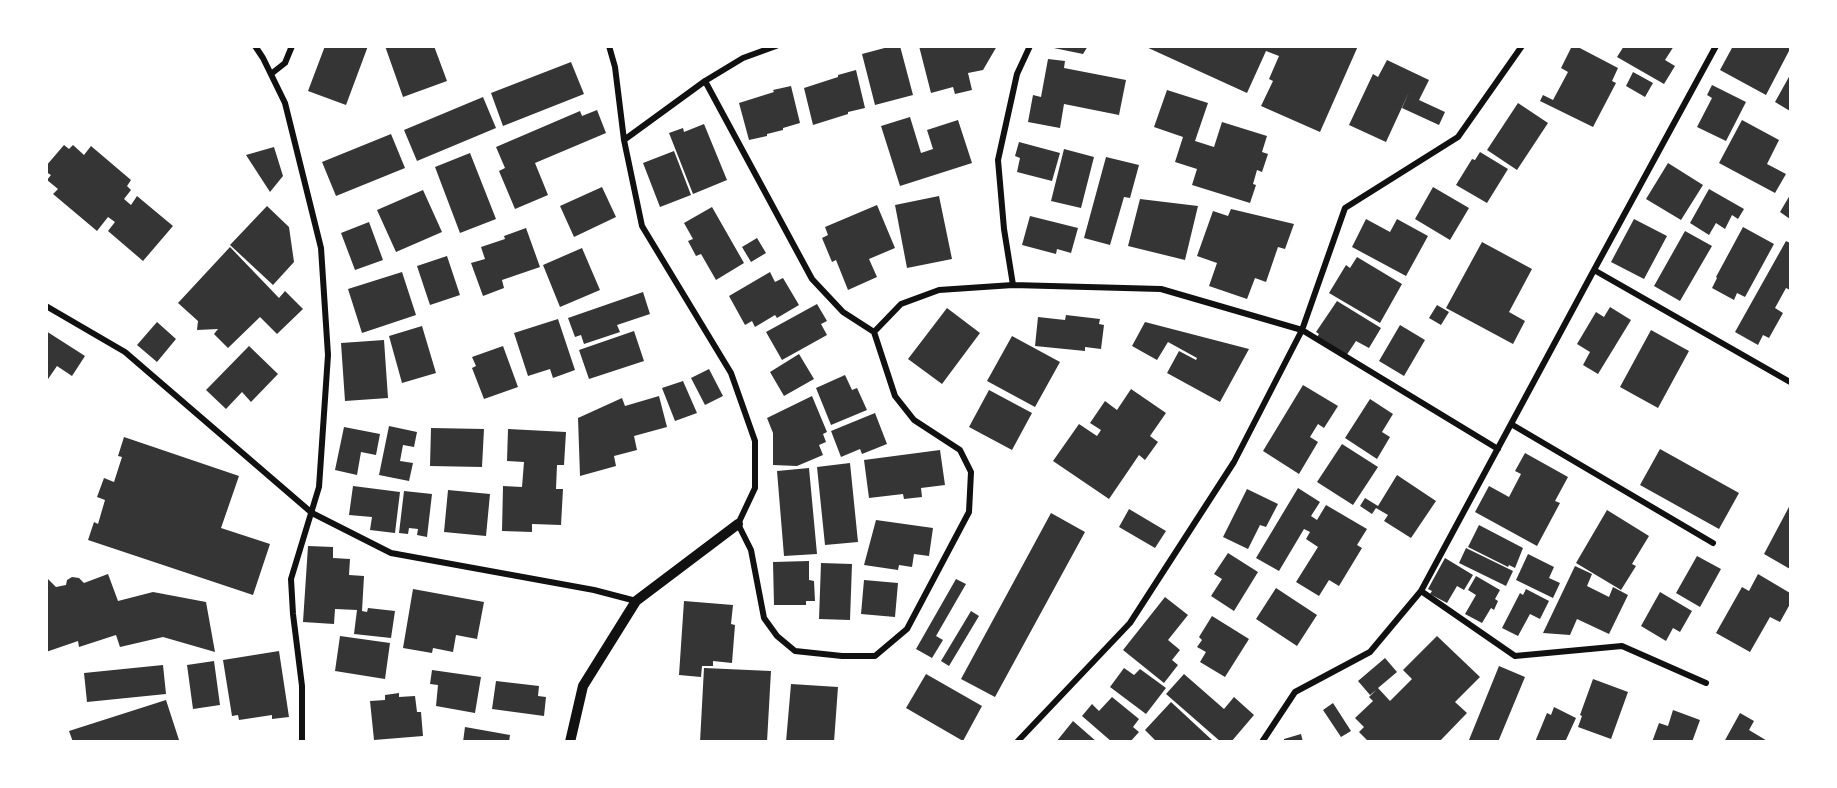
<!DOCTYPE html>
<style>
body{margin:0}
#map{position:relative;width:1837px;height:788px;overflow:hidden;background:#fff;font-family:"DejaVu Sans",sans-serif}
canvas{display:block}
.frame{position:absolute;inset:0;border:48px solid #fff;pointer-events:none}
</style>
<div id="map">
<canvas width="1837" height="788"></canvas>
<div class="frame"></div>
</div>
<script>
const ctx = document.querySelector('canvas').getContext('2d');
ctx.lineJoin = 'round';
function fillPath(path, color) { ctx.fillStyle = color; ctx.fill(path, 'evenodd'); }
const toPath = rows => new Path2D(rows.map(r => 'M' + r).join(''));
function stroke(path, color, width, dash) { ctx.strokeStyle = color; ctx.lineWidth = width; ctx.lineCap = dash ? 'butt' : 'round'; ctx.setLineDash(dash || []); ctx.stroke(path); }
fillPath(toPath([
 [325,46,368,46,346,105,308,91],
 [385,46,434,46,447,81,403,97],
 [892,46,900,46,913,95,875,105,862,54],
 [919,46,997,46,983,70,968,73,972,90,955,94,953,87,931,93],
 [1044,46,1088,46,1083,54],
 [1144,46,1358,46,1320,132,1261,106,1273,81,1269,79,1279,56,1266,51,1247,93],
 [1572,46,1576,46,1618,68,1612,81,1616,83,1593,127,1540,101,1543,95,1553,100,1568,72,1561,68],
 [1624,46,1674,46,1665,60,1675,66,1664,84,1617,57],
 [1733,46,1790,46,1790,49,1766,95,1720,70],
 [1048,59,1065,61,1064,68,1126,80,1119,115,1064,104,1060,128,1028,122,1033,95,1041,97],
 [1387,60,1429,80,1419,100,1445,112,1439,125,1402,108,1409,92,1386,142,1349,125,1373,74,1378,77],
 [571,62,584,94,503,126,491,93],
 [856,70,865,108,848,112,848,114,813,125,804,88,838,77,838,75],
 [1633,72,1653,83,1645,97,1626,86],
 [1790,75,1790,111,1775,102],
 [1712,85,1746,102,1726,141,1697,127,1712,98,1707,95],
 [791,86,800,123,783,128,783,130,767,134,767,136,749,140,739,103,774,92,773,90],
 [1167,90,1208,103,1195,141,1214,147,1222,122,1267,136,1262,152,1268,154,1262,172,1257,170,1253,184,1256,185,1250,203,1192,185,1197,169,1175,162,1183,137,1154,127],
 [483,97,496,128,417,161,404,130],
 [1518,103,1548,123,1517,170,1487,150],
 [597,110,606,133,535,163,548,195,515,209,499,171,505,168,496,147,580,111,582,116],
 [910,117,921,153,933,149,927,130,958,120,972,163,900,186,881,126],
 [1742,120,1779,140,1767,164,1786,174,1775,193,1719,163],
 [704,124,727,180,693,194,669,133,683,128,684,132],
 [391,134,405,168,336,196,322,162],
 [1019,142,1060,153,1052,181,1017,172,1020,158,1015,156],
 [64,145,69,149,73,145,84,155,91,146,131,180,127,186,131,190,124,199,131,205,137,196,173,226,143,261,108,231,115,222,108,217,97,231,53,194,58,189,47,180,51,175,46,172,46,166],
 [274,147,283,176,270,192,246,155],
 [1064,149,1094,157,1081,208,1051,201],
 [674,151,691,195,660,207,643,163],
 [1480,152,1508,169,1487,203,1456,185,1472,159,1475,160],
 [470,153,496,219,460,233,435,167],
 [1106,157,1139,165,1130,198,1124,197,1110,245,1084,238],
 [1668,163,1703,185,1681,220,1646,199],
 [602,187,616,217,574,237,560,206],
 [1433,187,1469,208,1450,240,1415,219],
 [1709,189,1744,209,1738,219,1732,215,1725,229,1716,223,1709,235,1690,223],
 [423,190,442,232,396,252,377,210],
 [1790,195,1790,219,1780,212],
 [939,196,952,259,907,268,895,205],
 [1140,199,1198,206,1185,260,1128,246],
 [877,205,895,248,869,259,877,277,848,290,836,260,832,262,822,238,828,235,825,227],
 [267,206,289,227,294,262,273,285,230,245],
 [712,207,744,263,716,280,701,254,696,256,688,241,693,239,684,223],
 [1231,209,1294,224,1285,249,1278,247,1266,282,1255,278,1247,299,1209,286,1217,263,1197,256,1213,211,1228,216],
 [1030,216,1078,228,1071,253,1057,249,1056,254,1022,245],
 [1366,219,1390,232,1397,219,1428,236,1406,276,1352,247],
 [1634,219,1667,236,1644,279,1611,262],
 [369,222,383,260,355,270,341,233],
 [1743,227,1774,244,1745,297,1737,293,1734,300,1712,288,1717,278,1716,277],
 [526,228,540,267,502,280,504,288,483,296,471,263,485,259,481,247,505,239,504,236],
 [1685,231,1712,246,1680,301,1654,286],
 [757,238,766,253,751,262,742,247],
 [1786,241,1790,243,1790,290,1786,288,1775,308,1783,313,1769,338,1763,335,1758,345,1735,332],
 [1482,242,1532,269,1509,312,1525,321,1513,344,1446,308],
 [230,247,279,298,285,291,303,309,277,334,260,317,228,348,214,334,218,329,197,330,198,321,178,303],
 [582,248,600,290,560,307,543,265],
 [447,256,460,295,430,305,417,266],
 [1357,257,1402,284,1380,323,1329,293,1346,265,1350,268],
 [402,272,416,315,362,333,348,289],
 [770,272,775,282,783,278,799,305,777,318,775,315,755,327,752,321,745,325,729,296],
 [643,292,650,314,617,325,620,332,584,344,581,335,575,337,568,318],
 [1337,301,1381,328,1369,348,1356,341,1346,356,1317,337,1319,334,1316,332],
 [817,304,827,321,821,324,827,335,782,360,766,332],
 [1437,305,1449,312,1441,325,1429,318],
 [1610,307,1631,320,1598,374,1583,365,1590,352,1577,344,1596,312,1604,317],
 [947,308,980,333,942,384,908,359],
 [1066,315,1100,319,1099,324,1104,325,1101,349,1085,347,1085,351,1035,346,1038,317,1065,320],
 [558,319,575,370,553,378,550,369,528,376,514,333],
 [157,322,176,339,157,362,137,345],
 [1145,322,1249,349,1220,402,1167,373,1179,351,1196,360,1197,358,1168,342,1157,360,1132,346],
 [1400,325,1425,340,1404,376,1379,361],
 [422,326,436,373,402,383,389,336],
 [1651,330,1689,351,1658,408,1620,387],
 [46,331,85,356,72,376,57,366,46,382],
 [634,331,644,361,589,379,579,350],
 [1012,336,1060,362,1035,407,987,381],
 [384,340,388,398,345,401,341,343],
 [249,346,278,374,251,402,242,392,226,409,206,390],
 [503,346,518,387,484,399,472,368,476,366,472,357],
 [799,354,814,379,784,396,770,372],
 [709,369,723,396,705,405,691,378],
 [845,375,852,390,857,388,867,410,831,425,816,388],
 [683,381,697,413,675,421,662,388],
 [1303,385,1338,406,1324,428,1318,424,1310,437,1318,442,1299,474,1263,451],
 [1131,389,1166,413,1150,436,1158,442,1145,460,1139,455,1109,499,1053,461,1079,424,1097,436,1101,430,1090,423,1105,401,1117,410],
 [989,390,1032,413,1012,450,969,427],
 [659,396,667,427,634,436,637,450,614,456,616,466,580,476,578,418,622,398,625,406],
 [812,396,827,432,823,434,826,442,819,445,823,455,797,466,773,465,773,433,767,418],
 [1370,399,1393,414,1382,432,1390,437,1377,459,1345,438],
 [875,413,887,444,862,454,860,449,841,457,831,431],
 [389,426,417,432,414,447,403,445,400,461,413,463,409,481,379,475],
 [344,427,380,434,376,455,361,452,357,475,335,470],
 [431,428,484,429,482,467,430,466],
 [508,429,566,432,564,465,557,465,556,489,563,489,561,525,532,524,532,532,502,531,503,486,522,487,524,462,507,461],
 [124,437,239,476,221,528,270,544,253,595,88,540,94,522,98,524,105,500,97,497,104,478,114,482,122,457,118,456],
 [1342,444,1378,467,1353,505,1317,482],
 [1660,449,1739,493,1719,529,1640,485],
 [940,450,945,485,921,488,922,497,904,499,903,494,869,498,864,460],
 [1525,453,1568,477,1555,501,1560,503,1537,546,1475,512,1489,486,1509,497,1521,474,1515,471],
 [850,463,858,542,825,545,817,467],
 [809,468,817,554,784,556,777,471],
 [1397,475,1436,501,1411,538,1384,521,1388,515,1376,508,1372,514,1360,506,1365,498,1378,506],
 [353,486,400,492,395,533,370,530,372,517,349,515],
 [1298,488,1320,502,1311,516,1317,520,1326,505,1367,529,1357,545,1362,548,1339,586,1329,580,1319,596,1296,582,1318,547,1306,539,1310,532,1304,529,1279,571,1256,558],
 [1247,489,1278,504,1266,527,1260,525,1248,549,1223,537],
 [448,490,490,494,486,536,444,532],
 [404,491,432,494,427,537,417,535,418,529,409,528,408,534,399,533],
 [1790,505,1790,569,1764,554],
 [1129,509,1166,531,1155,548,1119,527],
 [1607,510,1649,536,1632,564,1636,566,1621,590,1576,563],
 [1051,513,1085,532,995,697,961,679],
 [876,520,933,528,929,556,914,554,912,567,899,565,898,570,864,565],
 [1479,525,1523,548,1515,568,1509,565,1508,567,1468,547],
 [308,546,333,547,333,558,350,559,349,575,364,576,362,611,367,612,368,608,395,611,391,638,354,634,357,610,335,609,334,624,303,622],
 [1466,548,1513,571,1506,586,1459,563],
 [1228,553,1258,572,1234,611,1211,596,1222,579,1214,574],
 [1528,554,1554,567,1549,578,1560,583,1553,598,1516,580],
 [1697,556,1721,569,1700,607,1676,593],
 [1445,558,1473,575,1464,590,1457,586,1447,603,1430,594,1432,591,1428,589],
 [809,561,809,580,814,581,815,601,806,601,806,605,774,605,773,562],
 [821,563,852,564,850,620,819,619],
 [1575,566,1592,574,1587,586,1609,597,1613,587,1628,595,1609,634,1577,619,1570,635,1543,633],
 [108,574,118,601,153,592,206,602,215,652,163,637,120,647,116,635,79,647,78,641,46,652,46,577,56,587,66,585,67,580,72,577,79,578,84,583],
 [1758,574,1790,593,1790,604,1780,622,1770,617,1750,652,1716,633,1742,587,1749,591],
 [1476,576,1500,590,1495,599,1498,601,1494,610,1491,608,1482,623,1465,614,1476,595,1468,590],
 [956,579,966,584,936,636,943,640,932,658,916,649],
 [864,580,898,583,895,617,861,614],
 [1276,588,1317,615,1297,646,1256,619],
 [413,589,484,602,477,639,456,635,453,652,433,648,432,653,403,648],
 [1526,589,1549,601,1540,619,1530,614,1518,636,1502,628,1520,593,1523,595],
 [1660,592,1692,611,1680,632,1673,628,1666,641,1641,626],
 [1165,597,1188,615,1168,640,1180,650,1172,660,1178,665,1164,683,1123,650],
 [684,601,733,605,731,624,735,625,732,663,713,661,713,666,702,666,701,677,679,675],
 [971,611,979,616,949,666,941,661],
 [1212,616,1249,639,1225,677,1200,662,1206,652,1197,647,1202,640,1199,637],
 [340,636,390,643,385,679,335,671],
 [1437,636,1480,677,1455,702,1467,713,1439,742,1369,742,1359,732,1364,727,1355,718,1373,701,1369,697,1376,690,1370,695,1358,681,1385,658,1397,672,1378,688,1390,701,1412,679,1403,670],
 [279,651,289,717,272,719,272,715,239,720,238,715,232,716,223,660],
 [214,661,220,705,193,709,187,665],
 [163,665,166,694,87,702,84,673],
 [1499,666,1525,677,1498,742,1472,742,1469,740],
 [704,668,771,671,767,742,700,742],
 [1124,668,1134,675,1140,669,1166,688,1146,714,1110,687],
 [432,670,481,677,475,713,436,706,438,685,430,684],
 [926,674,982,706,963,741,906,708],
 [1184,674,1224,709,1234,697,1254,715,1231,742,1221,742,1166,694],
 [1593,679,1628,692,1611,739,1578,727,1582,716,1580,715],
 [496,681,539,686,538,696,546,697,544,716,492,709],
 [791,684,838,687,834,742,786,742],
 [399,693,399,697,415,696,417,712,421,712,423,736,374,740,370,701,385,700,385,695],
 [1112,697,1139,719,1133,727,1139,732,1130,742,1112,742,1082,716,1092,704,1099,711],
 [166,700,179,740,173,742,73,742,69,731],
 [1171,702,1212,740,1210,742,1157,742,1145,730],
 [1333,703,1351,731,1341,737,1323,710],
 [1554,707,1576,718,1565,742,1535,742,1547,713,1551,715],
 [1673,710,1700,720,1692,742,1652,742,1659,723,1668,726],
 [1740,713,1754,721,1749,730,1769,742,1724,742],
 [1073,721,1097,742,1056,742],
 [465,727,510,735,509,742,463,742],
 [1301,734,1303,742,1284,742,1284,739]
]), '#353535');
stroke(toPath([
 [255,46,263,58,285,103,321,248,328,355,319,487,291,579,293,614,302,686,302,742],
 [609,46,615,67,624,140,642,226,731,373,755,441,755,488,738,524,751,550,764,618,777,636,795,651,842,656,875,656,907,629,969,512,971,472,960,450,914,420,895,396,874,332,901,304,939,290,1013,285,1161,289,1302,330,1498,449],
 [271,74,285,63,292,46],
 [705,81,812,279,843,312,874,332],
 [624,140,705,81,743,58,776,46],
 [1594,270,1716,46],
 [1013,285,1004,229,998,160,1017,74,1030,46],
 [46,306,125,352,312,513,391,553,594,590,636,601],
 [1511,424,1713,543],
 [1421,591,1515,656,1622,646,1706,683],
 [1017,742,1130,623,1234,462,1302,330,1345,208,1458,137,1522,46],
 [1262,742,1295,692,1370,652,1421,591,1594,270,1790,382]
]), '#111', 6);
stroke(toPath([
 [570,742,583,686,636,601,738,524]
]), '#111', 10);
</script>
